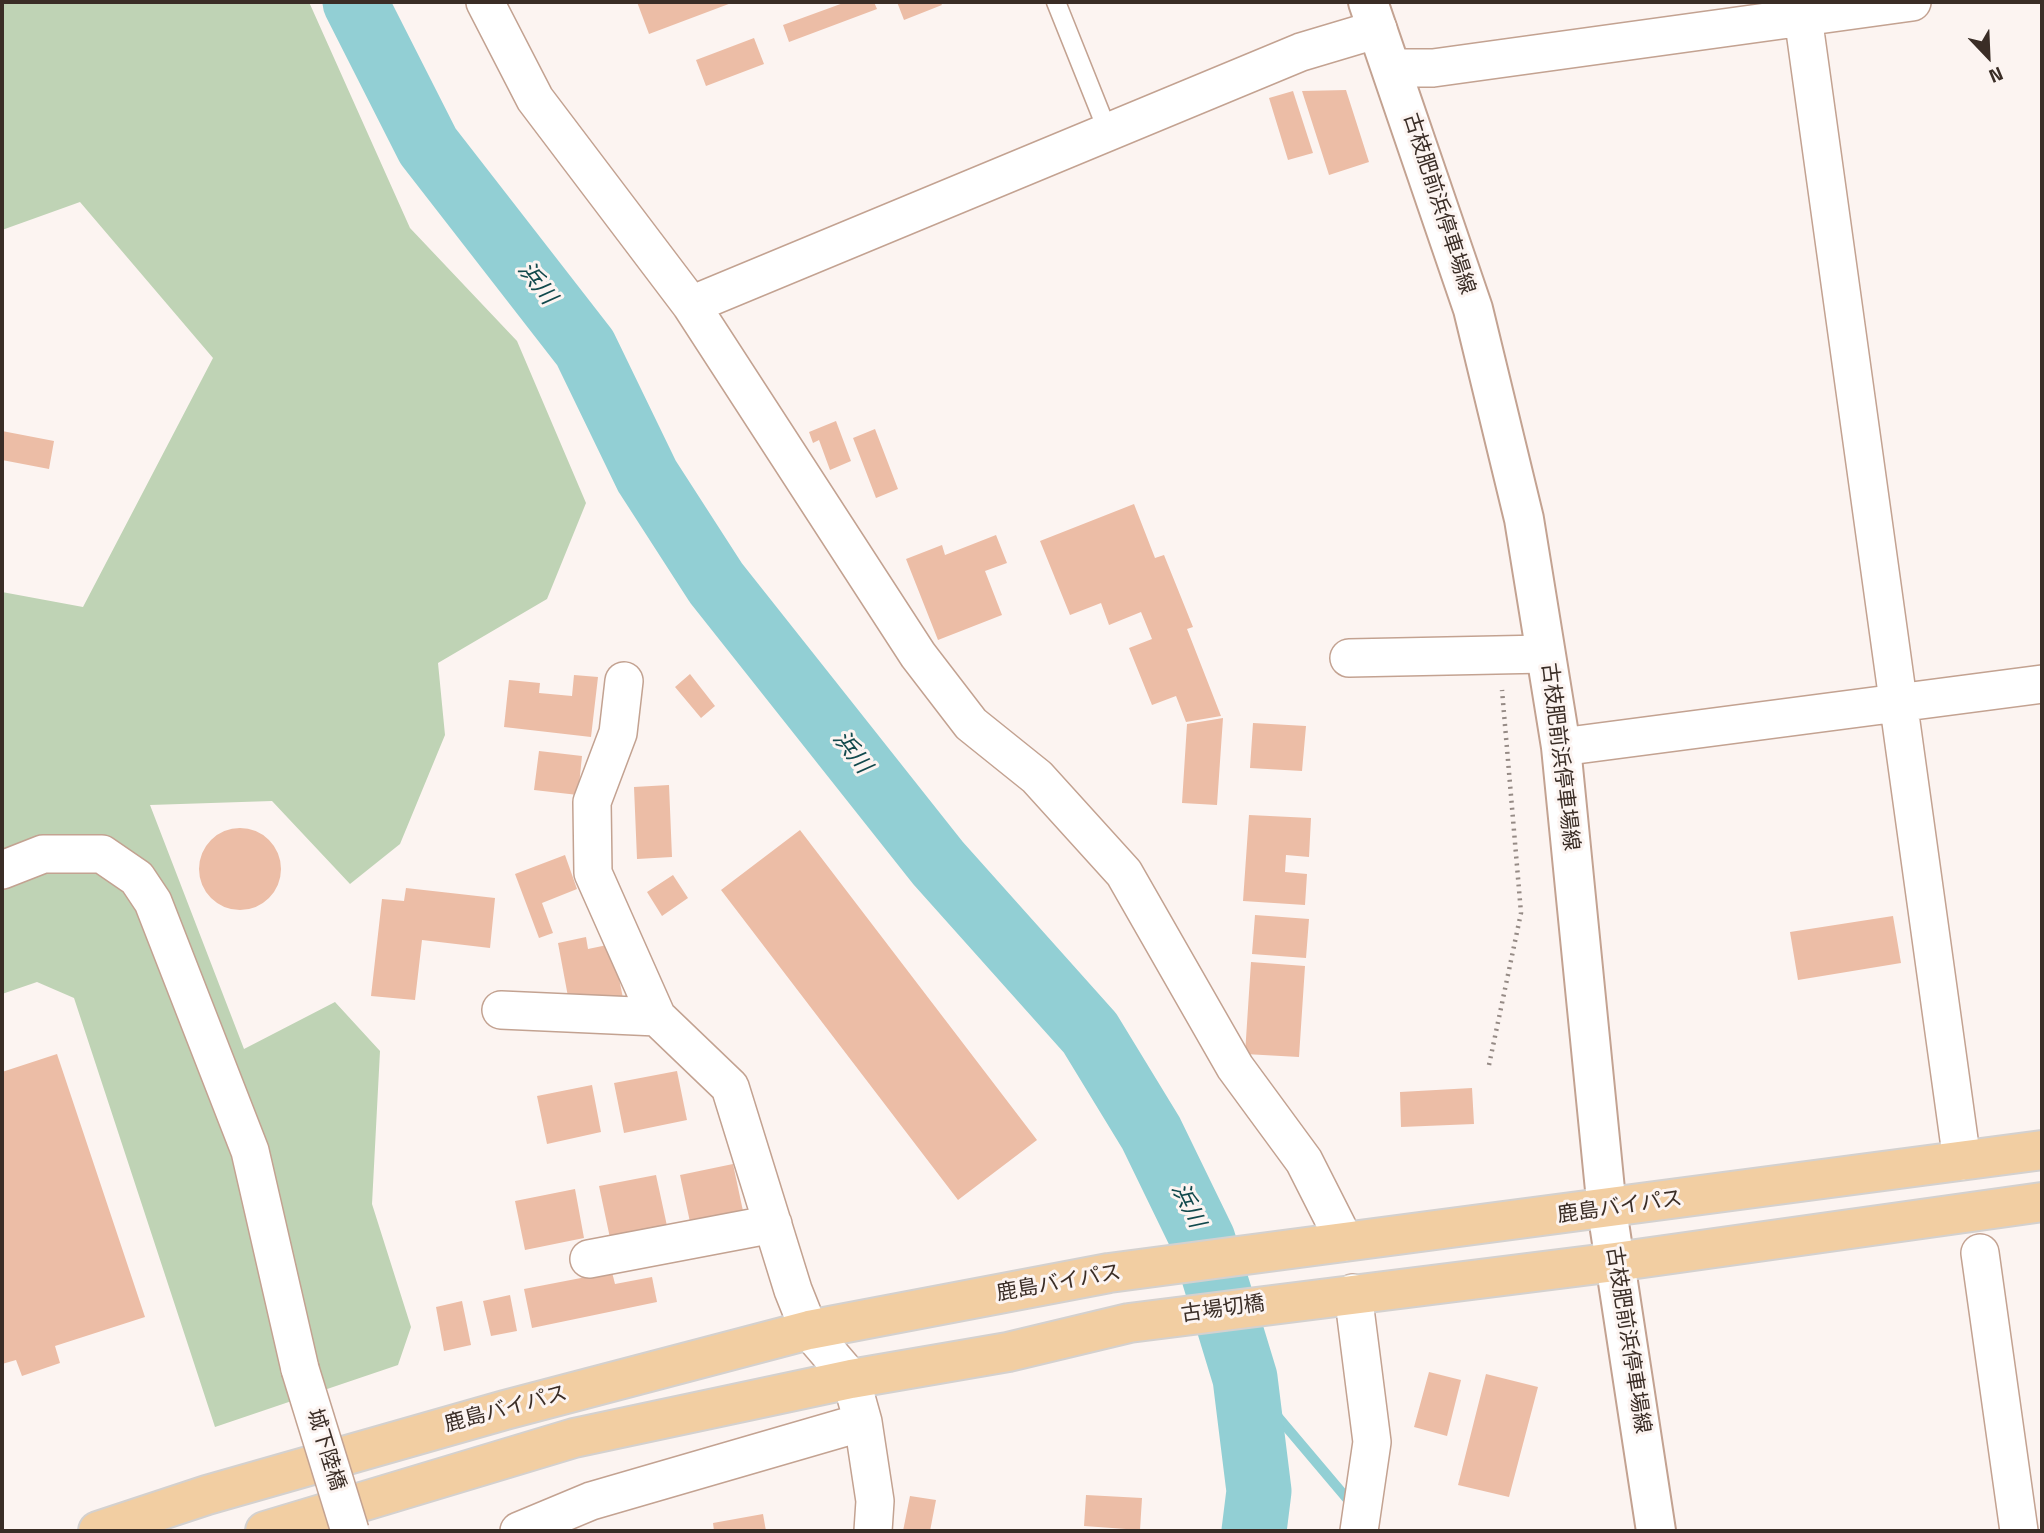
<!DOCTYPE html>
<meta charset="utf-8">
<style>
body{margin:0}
#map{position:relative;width:2044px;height:1533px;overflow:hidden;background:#fcf4f1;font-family:"Titillium Web",sans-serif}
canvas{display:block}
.frame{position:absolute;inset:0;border:4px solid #3a2d26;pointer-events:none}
.north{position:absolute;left:1953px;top:21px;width:70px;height:70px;-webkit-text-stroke:5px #fcf4f1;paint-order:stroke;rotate:157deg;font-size:19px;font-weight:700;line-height:28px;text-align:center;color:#3a2d26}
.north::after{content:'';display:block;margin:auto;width:24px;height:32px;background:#3a2d26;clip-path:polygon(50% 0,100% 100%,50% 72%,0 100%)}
</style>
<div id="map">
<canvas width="2044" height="1533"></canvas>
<div class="frame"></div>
<div class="north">N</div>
</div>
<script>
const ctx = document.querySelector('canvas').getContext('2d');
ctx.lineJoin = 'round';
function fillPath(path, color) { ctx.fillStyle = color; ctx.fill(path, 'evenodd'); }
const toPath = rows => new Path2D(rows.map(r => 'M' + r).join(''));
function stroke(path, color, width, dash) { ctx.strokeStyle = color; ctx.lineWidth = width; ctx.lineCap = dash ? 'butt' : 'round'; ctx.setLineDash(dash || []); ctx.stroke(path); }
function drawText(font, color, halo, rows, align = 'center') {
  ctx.font = font + ' "Titillium Web","Noto Sans JP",sans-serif'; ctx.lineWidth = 6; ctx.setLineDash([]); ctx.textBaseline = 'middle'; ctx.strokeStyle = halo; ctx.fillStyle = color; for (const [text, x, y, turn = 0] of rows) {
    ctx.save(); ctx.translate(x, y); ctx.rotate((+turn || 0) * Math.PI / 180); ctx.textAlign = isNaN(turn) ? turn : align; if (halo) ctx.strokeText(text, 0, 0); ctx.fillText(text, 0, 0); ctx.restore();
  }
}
fillPath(toPath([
 [2,2,309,2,410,228,517,341,586,503,547,599,438,663,445,735,400,844,350,884,272,801,150,805,244,1049,335,1002,380,1051,372,1204,411,1327,398,1365,215,1427,74,998,37,982,2,994,2,592,83,607,213,358,80,202,2,230]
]), '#bfd3b5');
stroke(toPath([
 [1245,1378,1349,1501]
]), '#92cfd4', 10);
stroke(toPath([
 [355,2,428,146,585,348,647,476,716,583,938,863,1090,1033,1151,1133,1203,1240,1245,1378,1259,1491,1254,1531]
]), '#92cfd4', 65);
fillPath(toPath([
 [637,2,734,2,649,34],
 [846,2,874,2,877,9,789,42,783,25],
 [897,2,940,2,942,5,904,20],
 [754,38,764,64,706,86,696,60],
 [1346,90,1369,162,1329,175,1302,91],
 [1293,91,1313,153,1288,160,1269,98],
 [836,421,851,461,830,470,819,440,813,443,809,432],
 [875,429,898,489,876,498,853,438],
 [2,431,54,441,49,469,2,460],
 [1134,504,1155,558,1164,555,1193,627,1187,629,1221,716,1186,722,1176,696,1152,705,1129,648,1152,639,1141,612,1109,625,1101,603,1070,615,1040,541],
 [996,535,1007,563,985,571,1002,615,938,640,906,559,942,545,945,555],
 [690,674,715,706,701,718,675,687],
 [574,675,598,677,591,737,504,727,509,680,540,683,539,693,572,696],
 [1223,718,1217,805,1182,803,1187,724],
 [1253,723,1306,726,1302,771,1250,768],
 [539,751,582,756,578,795,534,790],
 [669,785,672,857,637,859,634,787],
 [1249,815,1311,818,1309,857,1286,855,1285,872,1307,874,1305,905,1243,901],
 '199 869a41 41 0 1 1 82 0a41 41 0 1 1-82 0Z',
 [800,830,1037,1140,958,1200,721,890],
 [565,855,577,889,542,903,553,933,539,938,515,874],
 [673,875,688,898,662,916,647,892],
 [406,888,495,898,490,948,422,940,415,1000,371,996,382,899,404,901],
 [1255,915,1309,919,1306,958,1252,954],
 [1893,916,1901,963,1798,980,1790,932],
 [586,937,588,949,612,944,623,998,569,1002,558,943],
 [1251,962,1305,966,1299,1057,1245,1054],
 [57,1054,145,1317,55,1346,60,1363,22,1376,16,1360,2,1364,2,1072],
 [677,1071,687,1120,624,1133,614,1083],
 [592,1085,601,1132,547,1144,537,1096],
 [1472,1088,1474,1124,1401,1127,1400,1092],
 [733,1164,743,1211,690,1222,680,1175],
 [656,1175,667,1226,610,1238,599,1186],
 [575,1189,584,1238,525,1250,515,1201],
 [612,1272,615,1284,652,1277,657,1302,532,1328,524,1289],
 [510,1295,517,1331,491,1336,483,1301],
 [462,1301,471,1345,444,1351,436,1307],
 [1429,1372,1461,1380,1447,1436,1414,1427],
 [1486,1374,1538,1387,1509,1497,1458,1485],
 [1086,1495,1142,1498,1140,1530,1084,1526],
 [910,1496,936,1500,930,1531,903,1531],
 [763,1514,766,1531,714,1531,713,1523]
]), '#ecbda6');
const lane = toPath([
 [1056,2,1108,132]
]);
const street = toPath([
 [485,2,535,99,691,305,918,655,971,724,1037,777,1124,873,1235,1067,1304,1161,1345,1242],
 [1801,2,1962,1161],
 [1393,68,1433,68,1912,2],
 [691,305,1301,52,1378,29],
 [1349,658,1545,654],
 [1561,747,2042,684],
 [2,870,43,854,102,854,137,878,153,902,250,1151,300,1369],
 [501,1010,657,1017,593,873,592,802,618,733,624,681],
 [657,1017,730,1087,793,1290,809,1330,851,1379,863,1422,875,1501,873,1531],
 [1980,1253,2019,1531],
 [589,1259,773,1224],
 [1353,1293,1372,1442,1359,1531],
 [519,1531,591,1501,863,1422]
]);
const secondary = toPath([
 [1368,2,1473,309,1524,519,1561,747,1607,1210,1656,1531]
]);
const highway = toPath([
 [98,1531,207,1495,505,1410,809,1330,1109,1273,2042,1150],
 [265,1531,574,1438,851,1379,1008,1352,1129,1323,1615,1262,2042,1202]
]);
stroke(lane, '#c3a291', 21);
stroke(street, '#c3a291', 40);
stroke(secondary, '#c3a291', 42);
stroke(highway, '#d4d1cf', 42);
stroke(toPath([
 [1489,1065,1521,913,1502,690]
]), '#958a85', 4.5, [2, 5]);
stroke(lane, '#fff', 18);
stroke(street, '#fff', 37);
stroke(secondary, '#fff', 38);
stroke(highway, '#f2cea2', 38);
const streetBridge = toPath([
 [300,1369,350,1531]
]);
stroke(streetBridge, '#c3a291', 40, []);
stroke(streetBridge, '#fff', 37);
drawText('21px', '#3a2d26', '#fcf4f1', [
 ["古枝肥前浜停車場線",1438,204,72],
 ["古枝肥前浜停車場線",1559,757,83],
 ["鹿島バイパス",1620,1208,-8],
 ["鹿島バイパス",1059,1284,-10],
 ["古場切橋",1223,1310,-8],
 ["古枝肥前浜停車場線",1627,1340,81],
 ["鹿島バイパス",506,1410,-15],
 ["城下陸橋",325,1450,73]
]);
drawText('italic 23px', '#11494c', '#fcf4f1', [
 ["浜川",536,284,52],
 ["浜川",851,753,52],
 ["浜川",1187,1206,64]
]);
</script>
